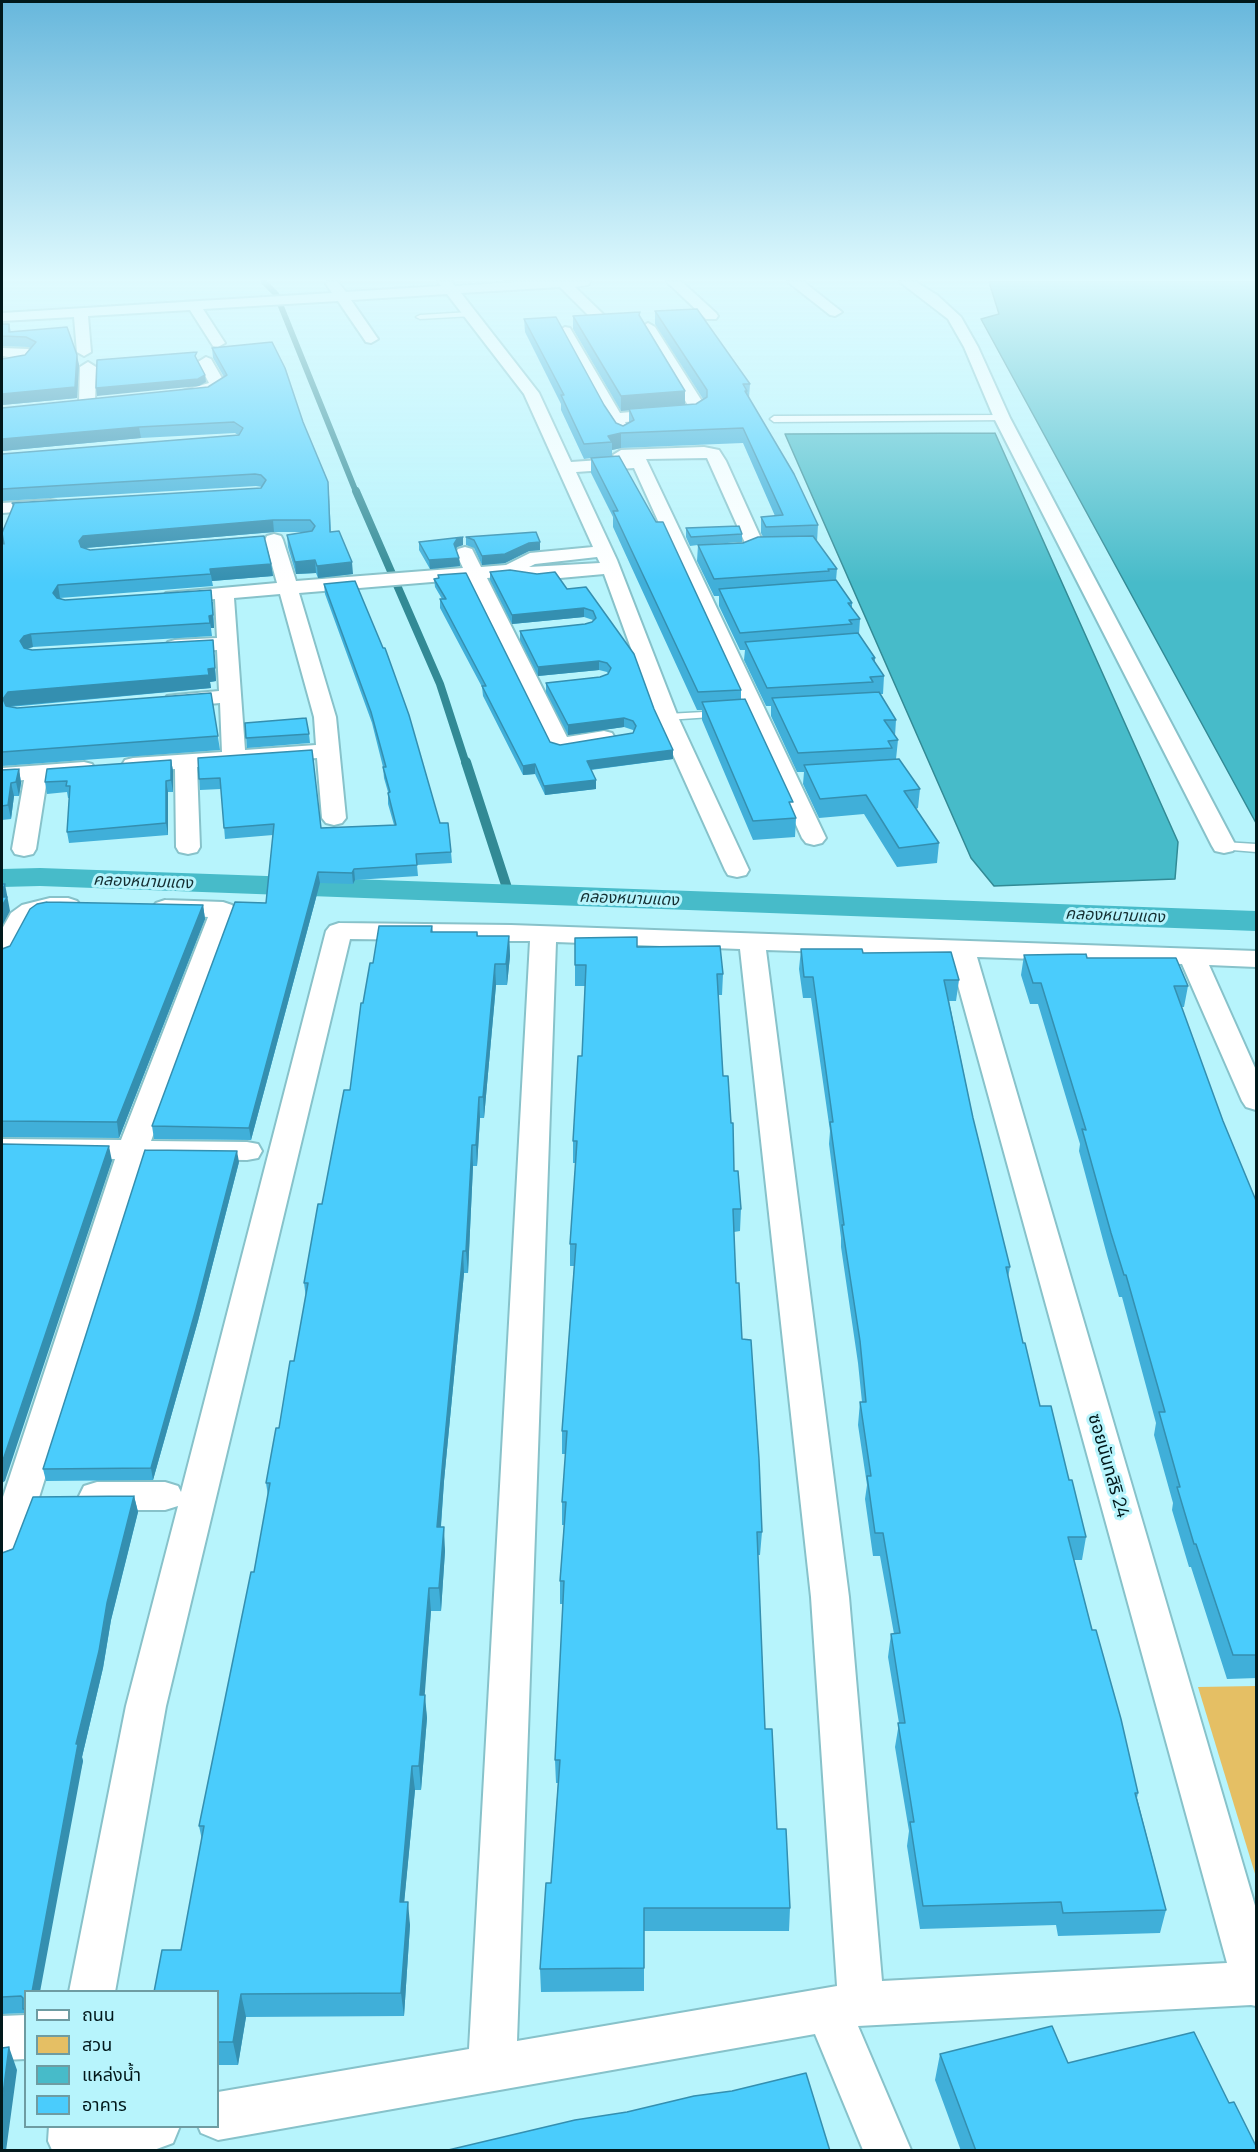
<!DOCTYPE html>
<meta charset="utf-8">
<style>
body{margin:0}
#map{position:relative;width:1258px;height:2152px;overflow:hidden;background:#b7f4fc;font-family:Manrope,"Noto Sans Thai",sans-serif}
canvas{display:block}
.frame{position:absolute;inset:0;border:3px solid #01181b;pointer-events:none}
.legend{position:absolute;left:24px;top:1990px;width:195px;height:138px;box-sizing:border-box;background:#b7f4fc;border:2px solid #6e9ca2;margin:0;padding:8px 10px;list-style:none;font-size:18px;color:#01181b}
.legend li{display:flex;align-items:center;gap:12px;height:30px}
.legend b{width:30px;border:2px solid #6e9ca2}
</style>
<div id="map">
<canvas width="1258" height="2152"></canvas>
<div class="frame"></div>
<ul class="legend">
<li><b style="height:8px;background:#fff"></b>ถนน</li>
<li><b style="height:16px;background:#e5bf64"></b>สวน</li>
<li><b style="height:16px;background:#47bbc9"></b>แหล่งน้ำ</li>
<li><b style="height:16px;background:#4accfc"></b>อาคาร</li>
</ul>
</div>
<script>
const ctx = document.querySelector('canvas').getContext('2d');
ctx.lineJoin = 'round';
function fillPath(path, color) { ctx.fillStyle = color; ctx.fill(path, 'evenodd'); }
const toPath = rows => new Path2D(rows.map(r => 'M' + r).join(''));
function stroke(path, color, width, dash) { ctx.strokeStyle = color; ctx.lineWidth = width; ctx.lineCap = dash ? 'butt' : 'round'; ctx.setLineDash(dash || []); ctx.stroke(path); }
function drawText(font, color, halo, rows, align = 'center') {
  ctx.font = font + ' Manrope,"Noto Sans Thai",sans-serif'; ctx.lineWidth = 6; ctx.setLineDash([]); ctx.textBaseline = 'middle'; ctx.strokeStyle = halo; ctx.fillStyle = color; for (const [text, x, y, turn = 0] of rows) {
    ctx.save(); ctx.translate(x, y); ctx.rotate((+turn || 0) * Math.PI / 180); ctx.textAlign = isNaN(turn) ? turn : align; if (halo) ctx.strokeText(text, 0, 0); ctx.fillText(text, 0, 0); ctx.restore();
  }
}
fillPath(toPath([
 [1256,1686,1256,1877,1198,1687]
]), '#e5bf64');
const water = toPath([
 [989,282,1256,282,1256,823,981,319,999,314,989,282],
 [995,433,1178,842,1175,879,994,886,971,858,785,434,995,433]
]);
fillPath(water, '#47bbc9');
stroke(water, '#328a95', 1.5);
stroke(toPath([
 [264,282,276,294,356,492]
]), '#328a95', 6);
stroke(toPath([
 [356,491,440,684,466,764]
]), '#328a95', 8);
stroke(toPath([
 [466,762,509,894]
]), '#328a95', 10);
fillPath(toPath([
 [40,868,1256,911,1256,931,40,886,2,887,2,869,40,868]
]), '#47bbc9');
const lane = toPath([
 [470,312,473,316,420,319,416,317,420,315,470,312],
 [1002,415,1005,416,1005,420,774,422,770,419,774,416,1002,415],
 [722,711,728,714,726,716,667,720,661,717,667,714,722,711],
 [1224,842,1256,844,1256,852,1220,849,1218,846,1220,843,1224,842]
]);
const street = toPath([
 [328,282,338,282,346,292,441,286,438,282,452,282,455,286,517,282,590,282,588,285,575,287,604,315,606,318,604,321,594,321,560,287,461,293,539,393,571,462,616,459,613,455,621,450,704,447,719,450,726,461,764,545,762,549,742,557,725,558,718,556,716,552,718,548,745,543,707,458,646,459,826,838,822,843,814,845,806,843,802,838,634,468,576,472,617,560,678,717,749,870,746,875,737,877,728,875,725,870,656,717,604,574,538,580,510,576,487,578,567,737,604,731,612,733,615,738,612,743,604,745,560,752,552,750,549,745,468,579,299,593,336,717,346,818,342,823,334,825,326,823,322,818,317,758,197,767,200,847,197,852,188,854,179,852,176,847,175,769,133,772,125,770,122,765,125,760,133,758,222,752,220,703,175,707,167,706,164,701,167,696,175,695,219,691,217,650,175,652,168,650,165,646,168,642,175,640,217,638,215,599,173,603,166,601,163,597,166,593,277,583,265,540,267,536,274,534,281,536,283,540,296,581,463,568,456,553,458,549,465,547,472,549,481,567,506,565,530,553,593,547,524,394,447,294,351,300,378,339,371,343,366,342,338,301,203,309,225,343,218,347,213,346,190,310,88,316,91,352,84,356,77,352,74,317,2,321,2,313,332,293,326,284,328,282],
 [597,557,600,563,529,567,535,564,597,557],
 [280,594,314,717,316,745,245,750,234,598,280,594],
 [667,282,682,282,716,313,718,316,716,319,706,319,667,282],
 [788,282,804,282,842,312,835,316,830,315,788,282],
 [900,282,916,282,937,295,961,317,978,347,1010,418,1236,846,1233,851,1224,853,1215,851,1212,846,994,418,964,347,948,319,900,282],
 [648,323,655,327,705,406,704,411,696,416,625,422,632,434,624,439,618,437,606,418,558,331,565,327,570,328,620,413,689,407,641,327,648,323],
 [2,348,28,349,35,353,26,363,2,367,2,358,9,357,2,356,2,348],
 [206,357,211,359,226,385,209,395,185,400,179,398,177,395,179,392,209,383,198,362,206,357],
 [88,362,96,367,95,403,87,408,79,403,80,367,88,362],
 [50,500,56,501,59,505,56,509,2,513,2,503,50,500],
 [84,762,92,764,95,769,92,774,47,779,36,849,33,854,24,856,15,854,12,849,24,780,2,782,2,768,84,762],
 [50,898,68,898,77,901,81,906,77,911,68,914,39,916,31,922,11,960,2,962,2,929,11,913,22,905,50,898],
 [165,900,223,902,232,905,236,910,151,1141,247,1142,258,1144,262,1151,258,1158,247,1160,145,1159,21,1555,15,1565,2,1570,2,1500,115,1159,2,1157,2,1139,121,1140,208,917,156,913,152,908,156,903,165,900],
 [339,923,511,925,1256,951,1256,967,1209,965,1256,1070,1256,1110,1246,1107,1242,1101,1182,964,977,957,1256,1909,1256,2006,1251,2005,858,2026,911,2150,863,2150,815,2034,218,2140,201,2133,198,2126,218,2126,218,2092,469,2049,530,941,511,941,350,939,166,1706,115,1992,69,1992,126,1706,178,1506,165,1510,97,1510,84,1506,79,1496,84,1486,97,1482,165,1482,178,1486,181,1492,326,931,330,926,339,923],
 [556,942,740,949,811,1597,837,1986,517,2041,556,942],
 [766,950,950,956,1227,1963,882,1981,849,1597,766,950],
 [26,2015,26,2059,2,2060,2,2016,26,2015],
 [49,2126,180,2126,173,2143,154,2150,52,2150,48,2141,49,2126]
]);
stroke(lane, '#87c2ca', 3);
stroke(street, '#87c2ca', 4);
fillPath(lane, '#fff');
fillPath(street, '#fff');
fillPath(toPath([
 [655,311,750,384,749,398,818,525,817,542,837,569,836,580,852,603,852,608,860,619,859,634,875,658,875,663,884,676,883,694,880,694,896,720,895,736,898,740,896,759,920,789,918,808,916,809,939,843,937,863,897,867,864,814,819,818,803,784,804,772,797,772,771,716,771,706,766,706,744,660,745,650,740,650,719,606,719,596,714,596,697,561,698,545,690,546,686,537,686,528,742,534,742,542,712,544,743,543,763,537,761,533,761,517,775,516,743,443,621,448,612,450,612,456,741,690,741,700,796,818,795,837,753,840,702,720,702,710,697,710,613,527,613,517,591,473,591,458,584,459,561,410,561,404,525,332,524,319,604,405,616,423,623,426,629,423,629,410,621,411,573,329,573,316,640,316,685,391,685,405,696,404,703,399,655,324],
 [2,324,9,324,11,332,67,327,79,365,77,398,2,405,2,359,25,355,30,348,28,347,2,346],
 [212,348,303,422,329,494,331,532,353,574,318,578,316,573,296,574,288,547,287,535,309,532,274,532,85,548,90,550,271,564,273,576,212,581,213,586,60,598,65,600,213,602,214,628,211,628,212,636,33,647,26,649,32,650,213,640,216,681,210,682,211,688,10,707,17,708,211,693,220,750,2,766,2,542,4,544,13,508,12,503,261,488,262,487,256,486,2,501,2,502,2,454,238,435,235,433,141,438,2,451,2,408,208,387,224,377,213,358],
 [463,537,463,545,457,547,456,549,459,558,460,566,430,569,419,550,419,542],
 [466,537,540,542,540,550,529,551,505,563,482,565,474,548,466,545],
 [490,572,567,589,586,587,673,759,591,770,596,789,545,795,535,774,523,775,483,696,482,687,440,608,440,599,442,599,435,587,434,579,438,578,438,575,550,742,560,745,633,733,634,731,633,730,624,727,568,735,546,692,546,683,600,677,608,674,607,672,599,670,538,676,520,640,520,631,585,624,592,622,593,620,584,617,512,624,490,580],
 [324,584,440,823,451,852,452,863,417,865,418,876,355,880,353,884,320,883,251,1140,154,1139,152,1126,266,903,273,835,225,839,221,789,200,790,198,758,321,828,394,825,388,804,388,792,384,778,383,767,372,723,325,594],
 [245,723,309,734,310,743,247,748],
 [171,760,173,771,173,792,168,792,168,835,69,843,67,832,70,798,68,798,67,792,47,794,45,782],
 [19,769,21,783,19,796,14,796,11,819,2,820,2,770],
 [203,905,205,919,119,1138,2,1137,2,949],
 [432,926,433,932,477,932,478,936,509,936,510,956,507,985,496,985,484,1118,480,1118,477,1166,473,1166,468,1273,464,1273,444,1481,441,1527,445,1551,441,1611,431,1611,424,1695,427,1718,421,1790,415,1790,404,1902,410,1925,404,2016,246,2017,238,2065,218,2065,218,1992,181,1950,202,1840,199,1826,254,1572,268,1496,266,1483,294,1361,306,1298,304,1283,350,1090,363,1003,373,963],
 [637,947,723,974,722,995,718,995,723,1076,734,1171,741,1209,740,1231,734,1232,736,1283,762,1532,760,1555,758,1555,765,1729,777,1829,790,1908,789,1931,644,1931,644,1991,541,1992,540,1969,551,1883,558,1783,556,1783,555,1760,563,1604,560,1604,560,1581,564,1525,562,1525,562,1502,566,1454,562,1454,562,1431,574,1266,570,1266,570,1244,576,1163,573,1163,573,1141,582,1056,585,986,575,986,575,965],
 [801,949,863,953,959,980,956,1001,949,1001,973,1118,1010,1267,1008,1278,1023,1343,1040,1406,1069,1480,1086,1537,1082,1560,1074,1560,1092,1630,1138,1793,1137,1798,1166,1910,1160,1933,1058,1936,1056,1925,920,1929,907,1846,909,1831,895,1747,899,1723,888,1657,891,1634,894,1634,880,1556,873,1556,865,1499,867,1485,858,1425,860,1402,862,1402,858,1363,841,1247,841,1238,829,1144,830,1131,811,998,803,998,799,969],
 [1024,955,1087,958,1188,986,1184,1007,1181,1007,1223,1121,1257,1203,1257,1678,1227,1679,1191,1567,1189,1567,1172,1510,1173,1503,1154,1435,1156,1423,1122,1297,1119,1297,1107,1255,1079,1151,1080,1144,1038,1004,1030,1004,1021,975],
 [239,1162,198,1321,153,1480,46,1481,43,1469],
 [134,1496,138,1512,111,1620,103,1668,82,1757,83,1761,26,1992,26,2016,24,2013,2,2014,2,1553],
 [940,2054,1068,2063,1229,2103,1257,2151,961,2151,935,2080]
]), '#40afd9');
fillPath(toPath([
 [77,355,79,365,77,398,2,405,2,407,2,394],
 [205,375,206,382,199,386,97,396,96,388],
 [685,391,685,405,621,411,621,396],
 [139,427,141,438,2,451,2,452,2,439],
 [621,433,621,448,612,450,612,442,608,436],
 [273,520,274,532,85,548,81,553,79,541,83,536],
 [463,537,463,545,457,547,454,552,454,544,457,539],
 [540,542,540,550,529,551,505,563,482,565,482,556,529,543],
 [459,558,460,566,430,569,429,560],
 [315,560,316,573,296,574,295,562],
 [352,562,353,574,318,578,317,566],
 [271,564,273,576,212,581,210,569],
 [58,585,60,598,55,605,53,593],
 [211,590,214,628,211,628,209,616],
 [584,608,584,617,512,624,512,615],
 [31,634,33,647,26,649,22,654,20,641,24,636],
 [213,640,216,681,210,682,211,688,11,706,6,712,3,699,8,692,208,669],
 [599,661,599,670,538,676,538,667],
 [624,718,624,727,568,735,568,725],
 [673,750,673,759,587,770,587,761],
 [171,760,173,771,173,792,171,780],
 [535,764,535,774,523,775,523,766],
 [19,769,21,783,19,796,16,782],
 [596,780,596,789,545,795,544,786],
 [166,781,168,792,168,835,166,823],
 [11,783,14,796,11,819,8,805],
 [354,869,355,880,353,884,352,873],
 [318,872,320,883,251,1140,249,1128],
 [5,884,10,911,2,926,2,891],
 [203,905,205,919,119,1138,117,1122],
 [509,936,510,956,507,985,506,964],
 [495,964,496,985,484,1118,483,1097],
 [479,1097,480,1118,477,1166,476,1145],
 [472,1145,473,1166,468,1273,466,1251],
 [109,1146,112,1161,5,1481,2,1483,2,1463],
 [237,1151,239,1162,198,1321,153,1480,151,1468],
 [463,1251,464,1273,444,1481,439,1551,437,1527,443,1458],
 [134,1496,138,1512,111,1620,103,1668,82,1757,83,1761,40,1992,32,1992,76,1744,107,1603],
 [444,1527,445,1551,441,1611,439,1588],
 [429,1588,431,1611,423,1718,420,1695],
 [425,1695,427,1718,421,1790,419,1766],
 [412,1766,415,1790,402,1925,400,1902],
 [408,1902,410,1925,404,2016,401,1993],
 [241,1994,246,2017,238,2065,233,2042],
 [9,2047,17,2070,6,2151,2,2151,2,2102]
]), '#348fb0');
const building = toPath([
 [697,309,750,384,743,384,747,391,745,391,794,474,818,525,766,527,761,517,783,515,743,428,621,433,608,436,612,442,584,444,561,395,564,395,524,319,556,317,604,405,616,423,623,426,634,420,629,409,696,404,707,397,707,390,655,311,697,309],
 [640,312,639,315,685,391,621,396,573,316,640,312],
 [2,324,9,324,9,332,67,327,77,355,75,387,2,394,2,359,25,355,36,342,26,337,2,336,2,324],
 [272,342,285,368,303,422,328,482,330,532,339,531,352,562,317,566,315,560,295,562,287,535,312,531,315,526,310,520,273,520,83,536,79,541,81,547,90,550,264,536,271,564,210,569,211,574,58,585,53,593,57,598,65,600,211,590,213,615,209,616,210,623,31,634,24,636,20,641,24,648,32,650,213,640,215,668,208,669,209,675,8,692,3,699,6,706,17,708,211,693,218,736,2,752,2,542,4,544,2,533,14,504,12,503,261,488,266,480,261,475,255,474,2,489,2,454,239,435,243,428,234,422,139,427,2,439,2,408,208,387,227,375,212,348,272,342],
 [197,352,195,356,205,375,198,379,96,388,97,360,197,352],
 [619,456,656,522,663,522,741,690,698,692,613,511,618,511,591,458,619,456],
 [739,526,742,534,691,537,686,528,739,526],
 [536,532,540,542,529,543,505,554,482,556,474,540,466,537,536,532],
 [813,536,837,569,828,569,829,571,714,579,698,545,743,543,758,537,813,536],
 [463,537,457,539,454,544,459,558,429,560,419,542,463,537],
 [510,570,537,574,555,572,567,589,586,587,634,654,654,709,673,750,587,761,596,780,544,786,535,764,523,766,482,686,486,686,440,599,446,599,434,579,439,578,438,575,466,573,550,742,560,745,633,733,636,726,633,721,624,718,568,725,546,683,600,677,608,674,611,668,607,663,599,661,538,667,520,631,585,624,592,622,596,618,593,611,584,608,512,615,490,572,510,570],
 [836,580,852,603,848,603,860,619,849,620,852,624,740,633,719,589,836,580],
 [355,581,383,648,385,648,409,715,440,823,448,823,451,852,416,854,417,865,354,869,352,873,318,872,249,1128,152,1126,235,902,266,903,274,824,224,828,220,778,199,779,198,758,312,750,321,828,396,825,388,793,390,792,383,767,386,767,371,712,324,584,355,581],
 [858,633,875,658,872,658,884,676,870,677,873,682,767,688,745,642,858,633],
 [879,692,896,720,884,720,898,740,888,741,892,748,798,753,772,698,879,692],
 [745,699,793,802,789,802,796,818,753,821,702,702,745,699],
 [306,718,309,734,246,738,245,723,306,718],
 [899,759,920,789,904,791,939,843,899,848,866,795,820,799,804,765,899,759],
 [171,760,171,780,166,781,166,823,67,832,70,786,66,786,67,781,45,782,47,769,171,760],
 [19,769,16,782,11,783,8,805,2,806,2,770,19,769],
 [2,884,5,884,2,891,2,884],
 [2,897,7,897,2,906,2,897],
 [47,902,203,905,117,1122,2,1121,2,949,10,946,30,909,37,904,47,902],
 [379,926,432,926,431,932,477,932,477,936,509,936,506,964,495,964,483,1097,479,1097,476,1145,472,1145,466,1251,463,1251,443,1458,437,1527,444,1527,439,1588,429,1588,420,1695,425,1695,419,1766,412,1766,400,1902,408,1902,401,1993,241,1994,233,2042,218,2042,218,1992,154,1992,162,1950,181,1950,204,1826,199,1826,251,1572,254,1572,270,1483,266,1483,276,1428,279,1428,290,1361,294,1361,308,1283,304,1283,318,1204,322,1204,344,1090,350,1090,361,1003,363,1003,370,963,373,963,379,926],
 [637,937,637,947,720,946,723,974,717,974,723,1076,728,1076,731,1123,733,1123,734,1171,738,1171,741,1209,733,1209,736,1283,739,1283,742,1339,751,1340,759,1459,762,1532,757,1532,765,1729,772,1729,777,1829,786,1829,790,1908,644,1908,644,1968,540,1969,546,1883,551,1883,560,1760,555,1760,564,1581,560,1581,566,1502,562,1502,567,1431,562,1431,576,1244,570,1244,577,1141,573,1141,578,1056,582,1056,586,965,575,965,575,938,637,937],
 [801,949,862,949,863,953,951,952,959,980,944,980,973,1118,1010,1267,1006,1267,1023,1343,1025,1343,1040,1406,1051,1406,1069,1480,1072,1480,1086,1537,1068,1537,1092,1630,1096,1630,1121,1719,1138,1793,1135,1793,1166,1910,1063,1913,1061,1902,923,1906,910,1822,914,1822,898,1723,905,1723,891,1634,900,1633,883,1533,875,1533,867,1476,871,1476,860,1402,866,1402,860,1341,842,1225,844,1225,830,1122,833,1122,813,977,804,977,801,949],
 [1086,954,1087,958,1176,958,1188,986,1174,986,1223,1121,1257,1203,1257,1655,1233,1655,1196,1544,1194,1544,1177,1487,1180,1487,1159,1412,1165,1412,1126,1275,1124,1275,1111,1233,1082,1129,1086,1130,1041,983,1033,983,1024,955,1086,954],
 [2,1144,109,1146,2,1463,2,1144],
 [145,1150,237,1151,196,1309,151,1468,43,1469,145,1150],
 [134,1496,107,1603,99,1651,76,1744,78,1744,32,1992,26,1992,26,2009,23,2009,23,1998,21,1996,2,1997,2,1553,13,1549,33,1497,134,1496],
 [1052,2026,1068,2063,1194,2032,1229,2103,1234,2102,1257,2148,1257,2151,976,2151,940,2054,1052,2026],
 [9,2047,2,2102,2,2048,9,2047],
 [806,2073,830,2151,444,2151,575,2120,627,2112,694,2096,732,2091,806,2073]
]);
fillPath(building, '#4accfc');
stroke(building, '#348fb0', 1.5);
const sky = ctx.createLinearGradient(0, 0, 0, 583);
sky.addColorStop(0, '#67b7dc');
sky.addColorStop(0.48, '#dffafe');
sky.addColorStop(1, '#dffafe00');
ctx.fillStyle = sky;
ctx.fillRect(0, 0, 1258, 583);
drawText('italic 16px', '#142e31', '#b7f4fc', [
 ["คลองหนามแดง",143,882,2],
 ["คลองหนามแดง",629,899,2],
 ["คลองหนามแดง",1115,916,2]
]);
drawText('18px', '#01181b', '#b7f4fc', [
 ["ซอยนันทสิริ 24",1108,1466,74]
]);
</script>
